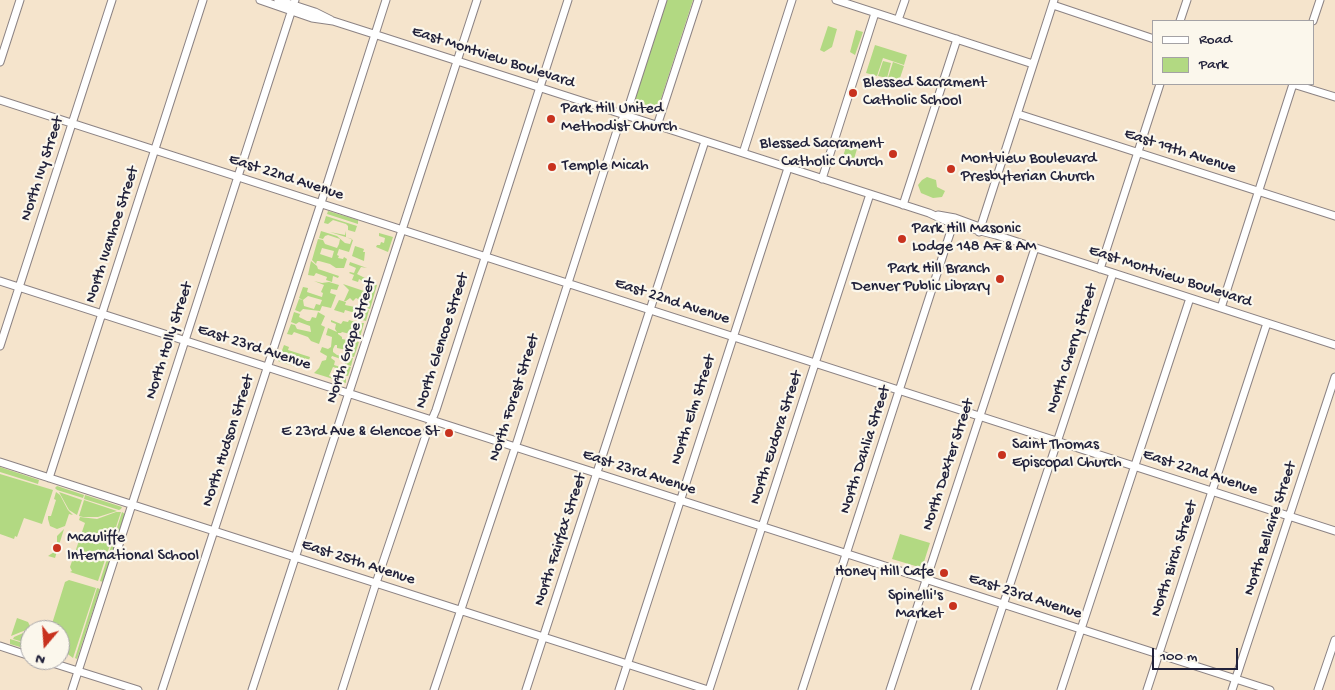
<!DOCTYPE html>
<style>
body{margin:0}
#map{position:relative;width:1335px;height:690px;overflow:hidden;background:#f5e4cc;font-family:"Gochi Hand",sans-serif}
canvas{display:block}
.legend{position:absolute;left:1152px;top:20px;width:162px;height:65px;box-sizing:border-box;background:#fbf7ec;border:1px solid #a4a2a5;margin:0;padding:6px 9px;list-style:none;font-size:15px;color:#22223b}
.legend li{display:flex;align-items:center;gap:10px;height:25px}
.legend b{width:25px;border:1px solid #a4a2a5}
.north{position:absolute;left:20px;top:620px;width:50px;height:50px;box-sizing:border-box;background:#fbf7ec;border:1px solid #a4a2a5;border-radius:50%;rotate:198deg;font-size:14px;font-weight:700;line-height:20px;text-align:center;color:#22223b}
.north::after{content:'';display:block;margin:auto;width:18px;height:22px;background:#c8321e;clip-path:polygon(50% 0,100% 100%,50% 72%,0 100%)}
.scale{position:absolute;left:1152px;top:648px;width:86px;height:22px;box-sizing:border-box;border:2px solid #22223b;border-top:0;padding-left:6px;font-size:15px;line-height:18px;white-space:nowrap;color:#22223b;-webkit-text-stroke:4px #fbf7ec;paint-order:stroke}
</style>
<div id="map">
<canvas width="1335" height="690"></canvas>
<ul class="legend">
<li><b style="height:6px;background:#fff"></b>Road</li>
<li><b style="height:14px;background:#b2d982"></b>Park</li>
</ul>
<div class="north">N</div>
<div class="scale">100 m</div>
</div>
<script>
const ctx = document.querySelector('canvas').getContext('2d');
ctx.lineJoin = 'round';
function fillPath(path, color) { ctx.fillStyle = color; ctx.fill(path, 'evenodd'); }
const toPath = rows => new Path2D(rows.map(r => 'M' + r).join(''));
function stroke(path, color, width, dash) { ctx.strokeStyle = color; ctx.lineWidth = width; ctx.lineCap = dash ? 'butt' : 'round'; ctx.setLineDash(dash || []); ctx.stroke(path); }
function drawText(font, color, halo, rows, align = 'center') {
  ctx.font = font + ' "Gochi Hand",sans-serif'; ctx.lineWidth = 4.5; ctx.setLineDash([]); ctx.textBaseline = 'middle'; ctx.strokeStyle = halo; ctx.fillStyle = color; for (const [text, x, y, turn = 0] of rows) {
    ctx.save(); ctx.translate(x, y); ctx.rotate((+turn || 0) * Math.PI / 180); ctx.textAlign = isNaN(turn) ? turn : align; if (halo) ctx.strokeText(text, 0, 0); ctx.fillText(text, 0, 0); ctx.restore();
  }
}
fillPath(toPath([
 [666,0,693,0,659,105,655,111,645,113,636,106,636,95],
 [828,26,837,29,832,47,824,52,820,50],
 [856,30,863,32,855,55,850,52],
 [875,45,907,55,904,65,883,58,877,76,866,73],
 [883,61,891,63,887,78,878,76],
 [893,62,904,66,898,84,887,81],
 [849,139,859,142,854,159,843,156],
 [927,177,936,180,937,187,945,191,942,197,933,198,921,193,918,185,922,180],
 [328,211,358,220,358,224,327,214],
 [326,216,357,226,355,232,348,230,348,226,346,224,333,220,328,224,324,223],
 [321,231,337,236,345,243,350,244,352,239,330,232,345,235,346,231,346,237,353,240,349,252,339,249,337,255,339,256,338,258,343,259,344,257,347,259,344,268,336,268,330,264,319,261,317,261,316,264,312,260,318,239,323,240,325,244,337,248,339,244,340,239,328,235,325,236,323,239,319,238],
 [322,248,334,251,332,258,320,254],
 [379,233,393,237,388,252,376,247,377,245,380,245,381,242,384,243,385,238,379,236],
 [355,246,364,249,363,252,365,252,364,261,352,256],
 [311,261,317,266,318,269,339,276,338,278,333,276,332,282,326,280,327,277,316,273,314,276,308,275],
 [350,262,367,268,361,267,357,274,367,279,368,281,362,280,362,281,359,279,358,282,352,280,354,275,349,273,350,272,354,273,356,268,349,265],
 [314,281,322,283,329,282,339,285,337,290,331,289,330,293,336,295,331,308,322,306,320,311,303,309,300,312,295,310,299,299,303,300,304,306,314,309,316,304,320,305,322,300,308,296,303,300,299,298,303,287,308,288,307,292,322,297,323,293,321,292,324,285],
 [343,284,367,292,369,291,372,284,377,285,370,309,364,307,365,305,358,301,358,299,356,298,353,301,350,298,346,301,344,301,349,290],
 [339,300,346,302,345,305,350,306,369,310,366,321,362,320,362,315,345,310,344,313,334,310],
 [294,312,300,314,299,317,307,321,310,321,312,317,316,318,318,312,325,316,321,325,325,327,319,344,311,341,308,337,294,332,292,335,287,334,291,324,295,325,297,329,311,332,310,326,299,322,296,324,291,322],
 [331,320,341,324,343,321,348,322,349,320,359,323,364,323,359,341,353,339,354,337,350,336,350,334,342,332,341,333,338,333,338,334,342,337,342,339,359,342,354,357,348,356,347,350,337,348,337,345,335,345,333,349,333,352,337,355,353,358,351,366,345,364,344,360,332,356,331,358,335,361,334,365,344,368,346,366,351,367,348,376,342,375,343,370,333,367,329,376,337,379,339,376,346,377,346,383,314,373,319,368,322,361,326,360,327,356,320,352,322,347,328,349,331,347,332,337,326,335,328,328,337,332,335,329,336,324,331,322],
 [284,345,289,347,288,350,310,357,309,360,305,358,302,362,302,366,300,367,285,361,285,363,302,369,278,361,281,354,286,355,286,360,296,363,298,360,301,361,301,358,298,357,281,353],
 [0,467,39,480,38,484,0,472],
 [0,474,53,490,42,524,24,518,17,537,15,536,14,539,0,534],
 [57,486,84,495,83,498,57,490,55,488],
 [56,492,60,495,68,510,73,515,69,514,65,526,57,529,50,526,48,519,48,516,51,516,56,500,54,499],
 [59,492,82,500,77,515,69,510],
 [85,495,122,507,121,509,119,510,84,499],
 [84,500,117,511,98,517,83,517,79,516],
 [116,512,121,512,98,581,70,572,72,571,70,567,85,523,79,520,80,517,97,519],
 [122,512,125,514,103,582,100,581],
 [64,529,55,558,48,556,57,550,57,536],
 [900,534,930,543,922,568,892,559],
 [69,580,96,588,73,658,65,652,60,644,60,630,43,630,44,625,51,627,65,582],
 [97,588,100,589,77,659,75,658],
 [17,618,28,622,31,628,11,636],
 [30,630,30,644,13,639,14,637],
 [10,639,30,645,30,650,10,644]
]), '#b2d982');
const minor = toPath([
 [260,0,312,18,333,21,383,37,929,213,953,224,996,235,1335,345],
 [278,0,315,12,331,20],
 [836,0,1033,64],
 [1053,5,1154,39],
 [898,20,905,0],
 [1180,21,1187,0],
 [1313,21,1320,0],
 [0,62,20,0],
 [1293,84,1335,97],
 [0,100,1335,531],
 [1018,114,1335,216],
 [657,126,698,0],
 [743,153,792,0],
 [822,179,875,13],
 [903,205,957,39],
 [938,215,955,218,985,229],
 [979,232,1054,0],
 [1100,269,1160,84],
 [0,281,1270,690],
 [1221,308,1293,84],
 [0,346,112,0],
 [0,462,708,690],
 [49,478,203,0],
 [0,646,30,656],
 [43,660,138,690],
 [72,690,295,0],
 [162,690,321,203,386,0],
 [252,690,477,0],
 [342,690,376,583,428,429,436,410,568,0],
 [434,690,518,439,619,124,626,115,663,0],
 [526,690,705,141],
 [619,690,788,168],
 [709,690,870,194],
 [802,690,955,218],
 [890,690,1035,248],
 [975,690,1113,273],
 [1061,690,1190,298],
 [1147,690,1267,323],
 [1232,690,1335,377],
 [1318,690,1335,640]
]);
stroke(minor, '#8c8384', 9);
stroke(minor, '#fff', 7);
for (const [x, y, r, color] of [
 [853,93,5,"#c8321e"],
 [551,119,5,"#c8321e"],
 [893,154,5,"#c8321e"],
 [552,167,5,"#c8321e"],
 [951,169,5,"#c8321e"],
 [902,239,5,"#c8321e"],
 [1000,279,5,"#c8321e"],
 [449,433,5,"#c8321e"],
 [1002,455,5,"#c8321e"],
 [57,548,5,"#c8321e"],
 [944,573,5,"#c8321e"],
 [953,606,5,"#c8321e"]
]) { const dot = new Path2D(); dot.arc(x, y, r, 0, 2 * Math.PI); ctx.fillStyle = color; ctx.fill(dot); stroke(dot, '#fbf7ec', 2); }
drawText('16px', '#22223b', '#fbf7ec', [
 ["East Montview Boulevard",493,58,18],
 ["East 19th Avenue",1180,152,18],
 ["North Ivy Street",43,169,-72],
 ["East 22nd Avenue",286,178,18],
 ["North Ivanhoe Street",113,235,-72],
 ["East Montview Boulevard",1170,277,18],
 ["East 22nd Avenue",672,302,18],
 ["North Holly Street",170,341,-72],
 ["North Grape Street",352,341,-72],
 ["North Glencoe Street",443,341,-72],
 ["East 23rd Avenue",254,348,18],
 ["North Cherry Street",1073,349,-72],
 ["North Forest Street",515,398,-72],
 ["North Elm Street",694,410,-72],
 ["North Eudora Street",777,438,-72],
 ["North Hudson Street",229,441,-72],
 ["North Dahlia Street",866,450,-72],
 ["North Dexter Street",949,465,-72],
 ["East 23rd Avenue",639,473,18],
 ["East 22nd Avenue",1200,473,18],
 ["North Bellaire Street",1271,529,-72],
 ["North Fairfax Street",561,540,-72],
 ["North Birch Street",1175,559,-72],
 ["East 25th Avenue",358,563,18],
 ["East 23rd Avenue",1025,597,18]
]);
drawText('16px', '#22223b', '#fbf7ec', [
 ["Blessed Sacrament",863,84],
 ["Catholic School",863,102],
 ["Park Hill United",561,110],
 ["Methodist Church",561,128],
 ["Blessed Sacrament",883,145,"right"],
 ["Catholic Church",883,163,"right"],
 ["Montview Boulevard",961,160],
 ["Presbyterian Church",961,178],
 ["Temple Micah",562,167],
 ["Park Hill Masonic",912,230],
 ["Lodge 148 AF & AM",912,248],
 ["Park Hill Branch",990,270,"right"],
 ["Denver Public Library",990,288,"right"],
 ["E 23rd Ave & Glencoe St",439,433,"right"],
 ["Saint Thomas",1012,446],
 ["Episcopal Church",1012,464],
 ["Mcauliffe",67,539],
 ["International School",67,557],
 ["Honey Hill Cafe",934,573,"right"],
 ["Spinelli's",943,597,"right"],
 ["Market",943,615,"right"]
], 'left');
</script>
